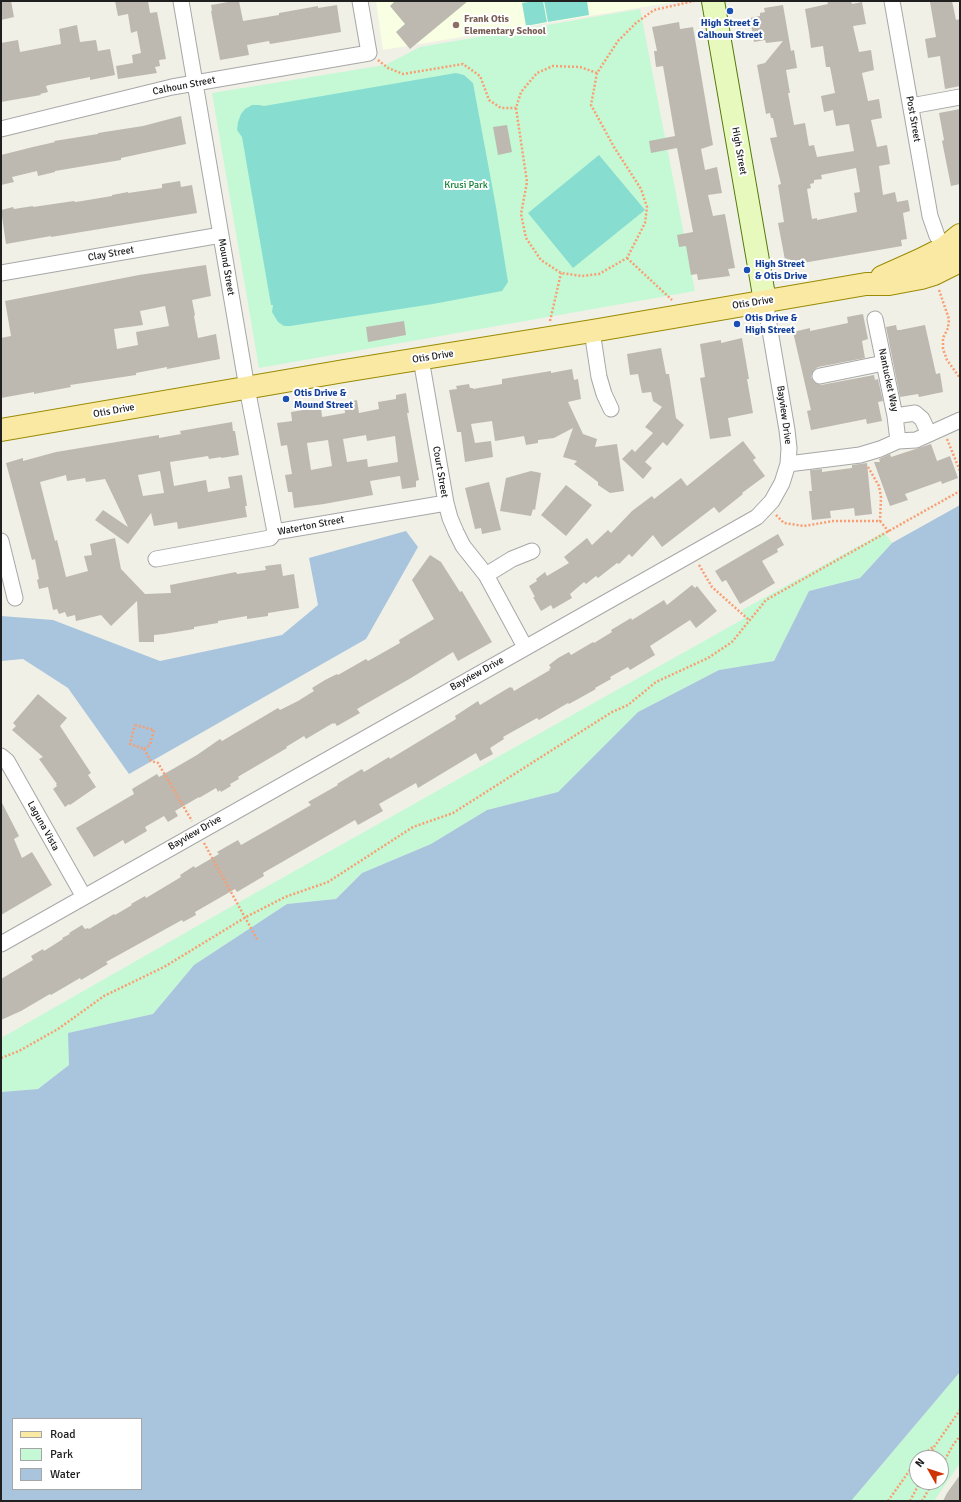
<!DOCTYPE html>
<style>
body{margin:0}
#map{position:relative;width:961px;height:1502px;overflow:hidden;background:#f0f0e7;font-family:Signika,sans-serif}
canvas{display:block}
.frame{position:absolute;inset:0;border:2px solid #202020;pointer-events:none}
.legend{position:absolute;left:12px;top:1418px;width:130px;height:72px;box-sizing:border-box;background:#fff;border:1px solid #a6a6a6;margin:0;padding:5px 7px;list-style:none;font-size:12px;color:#202020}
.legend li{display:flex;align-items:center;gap:8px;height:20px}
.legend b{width:20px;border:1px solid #a6a6a6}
.north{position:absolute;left:909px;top:1450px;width:40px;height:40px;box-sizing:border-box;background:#fff;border:1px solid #a6a6a6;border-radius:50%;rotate:309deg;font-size:11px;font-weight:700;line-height:16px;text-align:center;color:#202020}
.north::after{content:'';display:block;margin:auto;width:14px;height:18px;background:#cd3303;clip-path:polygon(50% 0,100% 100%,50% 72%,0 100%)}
</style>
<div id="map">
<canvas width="961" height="1502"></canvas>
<div class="frame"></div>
<ul class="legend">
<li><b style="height:5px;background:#fae9a2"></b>Road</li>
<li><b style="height:11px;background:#c5f9d6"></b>Park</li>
<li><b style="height:11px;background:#a8c5dd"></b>Water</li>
</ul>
<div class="north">N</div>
</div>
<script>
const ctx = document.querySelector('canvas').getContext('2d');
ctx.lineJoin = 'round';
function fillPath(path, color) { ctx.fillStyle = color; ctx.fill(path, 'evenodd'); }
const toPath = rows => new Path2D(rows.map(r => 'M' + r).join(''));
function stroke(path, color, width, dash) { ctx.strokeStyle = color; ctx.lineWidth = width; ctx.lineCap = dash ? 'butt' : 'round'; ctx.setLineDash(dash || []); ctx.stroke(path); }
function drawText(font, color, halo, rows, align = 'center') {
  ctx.font = font + ' Signika,sans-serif'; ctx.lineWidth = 4; ctx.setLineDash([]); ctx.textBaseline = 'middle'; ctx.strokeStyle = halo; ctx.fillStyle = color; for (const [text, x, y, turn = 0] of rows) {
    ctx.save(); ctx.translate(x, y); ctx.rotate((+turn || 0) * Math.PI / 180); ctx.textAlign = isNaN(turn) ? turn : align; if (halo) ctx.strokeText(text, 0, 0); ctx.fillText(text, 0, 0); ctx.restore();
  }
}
fillPath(toPath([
 [376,1,680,1,383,50]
]), '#f8ffe2');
fillPath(toPath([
 [640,9,695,291,259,368,212,93,385,65,420,47],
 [884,532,892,543,860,578,809,591,774,661,719,670,638,712,558,792,487,810,431,844,362,873,336,899,287,904,194,965,153,1014,69,1033,69,1065,38,1089,1,1092,1,1038,234,905,745,618,742,610],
 [960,1372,960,1463,934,1501,851,1501],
 [917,1458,941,1458,941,1482,917,1482]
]), '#c5f9d6');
fillPath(toPath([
 [534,1,543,1,547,22,526,26,522,3],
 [544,1,587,1,589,15,548,22],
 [456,73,464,75,473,83,496,207,508,282,502,291,433,304,290,326,284,326,278,322,272,312,273,305,271,305,242,137,237,130,238,122,241,114,245,109,252,105,259,105,264,106],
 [599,155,645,210,573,268,528,213]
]), '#87ded0');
fillPath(toPath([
 [960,505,960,1372,851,1501,1,1501,1,1092,38,1089,69,1065,68,1033,153,1014,194,965,287,904,336,899,362,873,431,844,487,810,558,792,638,712,719,670,774,661,809,591,860,578,892,543],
 [13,1419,141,1419,141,1489,13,1489],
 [406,531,418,547,366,639,129,774,68,688,23,659,1,661,1,616,53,620,160,661,282,635,318,605,309,558]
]), '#a8c5dd');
fillPath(toPath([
 [1,1,11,1,14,17,1,20],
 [115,1,148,1,150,13,157,12,166,59,159,60,160,66,155,67,157,73,118,79,116,66,133,63,132,55,141,53,137,31,131,33,128,14,118,16],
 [234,1,239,1,243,21,279,15,279,13,318,6,318,8,337,5,341,32,270,44,269,41,247,45,249,55,220,60,211,11,212,11,211,5],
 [395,1,468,1,410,49,396,32,405,24,390,6],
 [827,1,851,1,852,4,862,2,866,24,853,26,859,52,871,50,874,70,862,73,868,101,879,99,882,118,871,120,877,147,887,145,890,164,879,166,883,195,895,192,897,202,908,200,910,211,903,213,907,239,901,240,902,246,791,265,790,259,785,260,778,223,784,222,778,185,781,184,770,138,777,137,773,118,771,118,770,113,766,114,757,65,765,63,783,41,766,43,765,40,754,42,750,18,760,16,760,13,765,12,764,8,783,5,791,51,794,50,797,68,786,70,790,93,788,93,794,125,805,123,809,146,814,145,817,157,854,151,849,124,836,126,833,110,824,112,821,96,835,93,830,67,826,67,823,46,811,48,809,33,805,9,828,4],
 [856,168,860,192,854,193,857,212,817,220,817,218,812,219,807,189,811,188,810,184,814,183,814,180,822,179,821,175],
 [937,1,952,1,956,20,960,19,960,86,945,89,940,56,928,58,925,39,936,37,930,2],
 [679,22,680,29,693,27,713,145,701,149,705,170,717,167,722,193,708,195,713,216,725,214,735,268,728,269,730,276,698,280,697,274,691,275,686,246,679,247,677,235,693,232,677,148,651,153,649,141,675,136,663,66,656,67,654,51,657,51,652,27],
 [77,25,80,42,96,40,98,51,110,49,115,75,90,80,90,77,49,85,46,86,48,92,40,94,41,95,1,102,1,43,18,40,20,52,61,44,59,29],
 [960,109,960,184,951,186,942,141,944,140,939,113],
 [181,116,186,144,121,158,121,160,55,171,55,172,38,176,37,171,12,177,14,182,1,185,1,155,33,147,55,142,54,141,98,134,98,133,143,126],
 [507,125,512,152,498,155,493,127],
 [180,181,181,187,192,185,197,213,51,237,51,236,6,244,1,210,13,207,14,209,33,206,33,207,74,201,75,202,82,201,112,196,112,195,128,192,128,193,162,188,162,184],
 [206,265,211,296,192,300,195,315,194,316,198,338,216,334,220,359,167,369,167,367,136,373,136,375,70,385,71,387,34,394,34,392,1,398,1,338,11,336,5,301,139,275],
 [165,306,169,326,136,332,138,345,117,349,114,329,143,325,140,311],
 [863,314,868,339,862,341,865,358,818,367,814,370,811,377,814,382,821,385,874,375,875,380,878,379,883,401,878,402,882,421,867,424,866,419,811,430,807,411,811,410,793,332,810,328,810,331,848,323,847,317],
 [404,321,406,335,368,342,366,327],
 [896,325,897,330,900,330,925,325,936,374,940,373,943,392,919,397,918,394,900,397,886,327],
 [742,338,749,379,747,379,753,413,728,418,731,436,710,439,700,378,705,377,700,344,721,340,721,343],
 [661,348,666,374,669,374,676,418,684,425,667,446,663,442,645,462,652,468,643,479,622,459,632,449,635,452,653,433,645,427,662,407,653,401,651,392,642,393,638,374,630,375,627,354],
 [572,369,574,380,578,379,581,399,568,402,583,434,597,439,595,447,617,444,624,491,610,493,598,485,598,482,574,464,577,461,563,457,573,428,554,438,538,440,538,443,526,445,524,436,495,441,492,421,471,424,475,443,491,441,493,457,465,462,461,432,457,432,449,390,457,389,456,386,469,384,470,388,473,388,473,389,502,384,502,379,551,371,551,373],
 [406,393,409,413,407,413,419,480,416,481,416,487,402,489,400,476,370,481,373,495,324,504,294,508,292,492,288,492,285,475,292,474,287,445,281,446,277,423,292,421,291,412,321,407,322,417,345,413,344,403,357,400,359,413,379,409,378,402,396,399,396,395],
 [366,435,367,441,395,436,398,462,368,467,367,459,347,462,343,439],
 [328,440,332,466,311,470,307,443],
 [232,422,233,431,235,431,239,455,221,458,221,457,209,459,208,456,170,462,174,486,206,480,208,492,230,488,228,477,242,475,247,506,245,506,247,517,178,529,177,522,154,526,151,513,128,544,95,520,103,510,128,527,105,479,86,482,85,478,67,481,66,475,40,482,55,541,57,540,66,577,88,571,84,556,92,555,90,544,115,538,121,569,145,594,171,593,170,585,236,572,237,574,266,570,265,566,281,564,283,576,294,574,299,608,268,613,268,616,247,619,247,616,218,621,218,623,194,627,194,629,164,634,154,635,154,642,139,642,137,601,111,626,101,615,76,621,75,615,67,617,65,612,59,614,57,609,53,610,48,587,39,589,37,580,39,579,35,559,32,560,6,463,23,458,23,461,56,452,159,435,159,438,181,434,180,431],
 [160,471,164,493,143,496,138,475],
 [743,441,756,458,753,460,765,476,742,493,743,494,719,513,714,507,662,547,653,535,632,557,629,554,619,564,617,563,598,578,596,576,586,584,584,582,570,594,572,598,553,609,551,605,541,611,533,597,535,597,529,586,537,581,536,579,545,572,547,576,569,563,564,557,587,538,592,545,608,530,611,533,632,511,652,496,654,499,681,478,687,486],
 [931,444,937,461,950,456,958,478,942,484,941,481,905,494,908,500,890,506,874,462,880,462,879,459,890,454,891,457],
 [867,463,872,514,855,516,854,508,830,511,831,518,812,520,809,491,812,491,810,470,822,469,822,472,852,468,852,465],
 [531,471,541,473,535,510,533,509,531,516,500,511,506,478],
 [489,482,501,530,482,534,481,528,475,529,465,488],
 [566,485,592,505,566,536,541,515],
 [778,534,784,545,777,549,778,552,762,561,775,583,740,604,726,580,722,582,715,571],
 [430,555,441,562,460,592,462,591,492,642,458,661,453,652,411,678,357,709,360,713,337,726,335,723,333,724,333,723,306,739,304,736,286,747,287,748,241,775,238,777,239,779,230,784,231,786,221,792,220,790,218,792,216,788,199,798,199,797,175,811,178,816,168,822,164,816,145,827,147,831,125,844,123,840,94,857,76,828,134,794,132,789,157,774,159,777,197,755,220,739,222,741,278,708,280,710,298,701,314,691,312,688,325,680,337,674,338,675,366,659,368,661,400,643,399,640,434,619,412,580],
 [692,585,695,588,697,586,717,611,696,628,690,620,650,646,655,655,630,670,628,667,610,677,611,679,595,688,596,689,569,704,568,703,539,720,537,718,503,737,504,739,490,748,493,754,480,761,476,753,418,788,416,783,379,804,383,811,358,825,355,820,263,873,264,876,237,892,235,889,195,912,196,915,183,922,182,920,106,962,108,964,81,980,80,978,51,995,50,994,21,1011,1,1020,1,979,33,960,31,956,43,949,44,951,63,939,62,938,70,934,69,933,82,925,85,929,88,928,89,929,114,914,115,915,132,905,131,904,145,896,146,898,181,877,180,875,194,866,195,868,219,854,217,852,238,840,241,845,271,828,311,805,308,802,338,785,337,784,362,769,364,772,389,757,390,759,456,719,455,716,478,701,480,705,510,687,511,688,512,687,514,691,550,670,549,669,551,668,549,665,558,658,569,652,571,655,593,642,594,643,612,632,611,630,631,618,632,620,664,600,667,605],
 [38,694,67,718,60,726,91,773,88,775,96,787,70,805,69,804,65,807,53,789,57,786,56,784,57,784,39,759,43,757,12,730,16,726,13,723],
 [1,801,19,836,14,839,22,858,32,852,52,885,1,915],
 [960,1475,960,1501,943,1501,947,1493]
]), '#bdb9b0');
const minor = toPath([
 [181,1,247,388,275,532],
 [892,1,930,216,937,236],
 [911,106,960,97],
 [1,129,172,87,369,53,360,1],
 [1,273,221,235],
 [875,319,895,416,898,441],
 [592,331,599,377,604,394,611,409],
 [421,359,446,503,450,518,456,532,463,546,486,575,525,647],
 [820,376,884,363],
 [895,416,915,413,922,419,929,434],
 [788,464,860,455,880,449,898,441,916,440,960,420],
 [1,541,15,598],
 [156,559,270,538,275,532,446,503],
 [486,575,512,559,532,551],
 [1,756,7,761,84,897],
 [1,944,757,517,772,501,782,483,788,464,789,448,787,430,765,301]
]);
const secondary = toPath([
 [713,1,765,301]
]);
const primary = toPath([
 [882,277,920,260,944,248,960,235],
 [1,430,344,371,592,331,866,284,889,284,921,278,934,274,960,261]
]);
stroke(minor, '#a7a7a7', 17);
stroke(secondary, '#517807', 24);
stroke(primary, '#9a8b03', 24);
stroke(toPath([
 [378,60,388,68,403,74,463,64,480,76,489,100,501,108,516,108],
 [597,73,580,67,553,66,537,73,521,92,516,108,527,182,521,214,526,238,541,260,561,273,582,276,599,274,627,258,645,223,647,207,641,189,614,147,591,105,597,73,618,41,636,23,654,10,694,1],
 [627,258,672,300],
 [939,290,949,319,948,328,943,338,943,349,947,360,960,378],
 [550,321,561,273],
 [947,439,960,471],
 [868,467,879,486,881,497,880,521],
 [776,515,784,523,804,526,833,521,880,521,889,532],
 [699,565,712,587,749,620],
 [135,725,154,730,150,745,144,749,130,744,135,725],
 [144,749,151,761,158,763,192,821],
 [204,843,258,941],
 [1,1058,19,1051,58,1029,104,996,164,967,246,917,285,897,328,882,413,827,453,813,612,712,628,705,656,682,708,658,732,642,766,600,960,491],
 [918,1458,933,1447],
 [929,1458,934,1447,960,1410],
 [941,1467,953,1445,960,1436],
 [888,1501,917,1460],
 [910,1501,920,1482,932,1483],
 [922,1501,933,1482]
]), '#f89e71', 2.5, [2, 2]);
stroke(minor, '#fff', 15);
stroke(secondary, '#e8f9bd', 22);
stroke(primary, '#fae9a2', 22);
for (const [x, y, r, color] of [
 [730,11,4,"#1a4fb4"],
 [456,25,4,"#8d6e63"],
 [747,270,4,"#1a4fb4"],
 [737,324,4,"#1a4fb4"],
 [286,399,4,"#1a4fb4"]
]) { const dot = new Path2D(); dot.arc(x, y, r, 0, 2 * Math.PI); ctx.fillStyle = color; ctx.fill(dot); stroke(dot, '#fff', 1.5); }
drawText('bold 10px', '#785e54', '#fff', [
 ["Frank Otis",464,19],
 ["Elementary School",464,31]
], 'left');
drawText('bold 10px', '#164399', '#fff', [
 ["High Street &",730,23,"center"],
 ["Calhoun Street",730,35,"center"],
 ["High Street",755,264],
 ["& Otis Drive",755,276],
 ["Otis Drive &",745,318],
 ["High Street",745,330],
 ["Otis Drive &",294,393],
 ["Mound Street",294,405]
], 'left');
drawText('10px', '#202020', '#fff', [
 ["Calhoun Street",184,86,-11],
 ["Post Street",913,119,80],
 ["High Street",739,151,80],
 ["Clay Street",111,254,-10],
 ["Mound Street",226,267,80],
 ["Otis Drive",753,303,-9],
 ["Otis Drive",433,357,-9],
 ["Nantucket Way",888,380,78],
 ["Otis Drive",114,411,-10],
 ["Bayview Drive",784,415,82],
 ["Court Street",440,472,80],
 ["Waterton Street",311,526,-11],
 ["Bayview Drive",477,674,-29],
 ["Laguna Vista",43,826,61],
 ["Bayview Drive",195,833,-30]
]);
drawText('10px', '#0e7f31', '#fff', [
 ["Krusi Park",466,185]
]);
</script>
